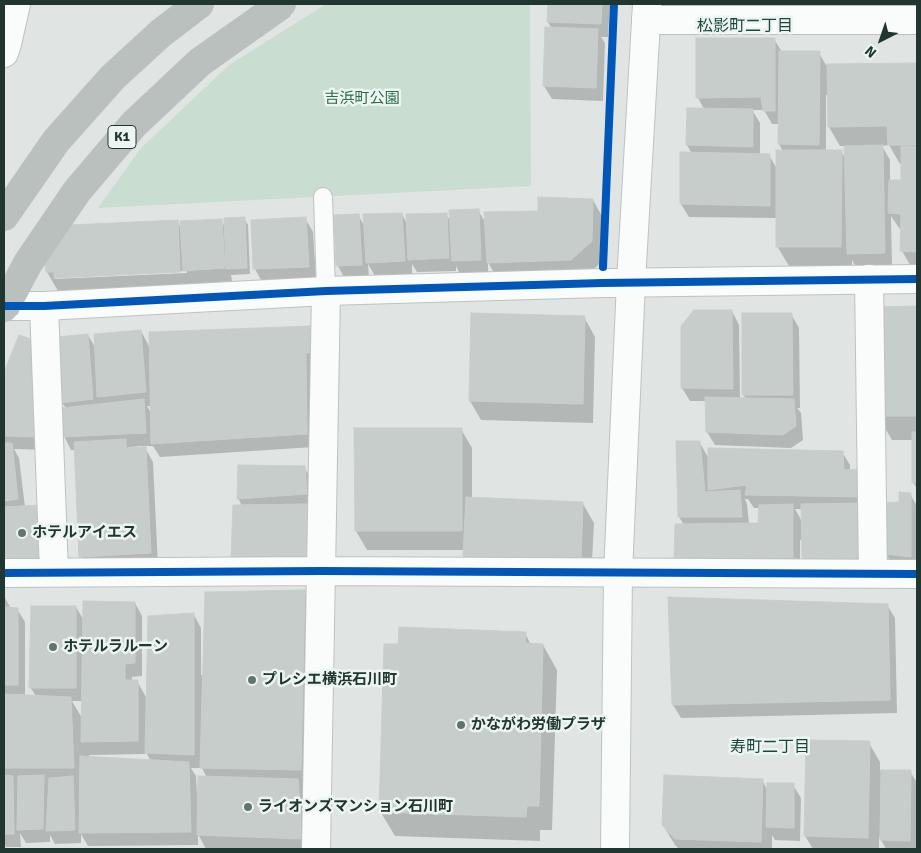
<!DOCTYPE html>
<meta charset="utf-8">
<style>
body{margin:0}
#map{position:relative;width:921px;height:853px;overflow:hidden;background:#e0e5e3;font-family:Signika,sans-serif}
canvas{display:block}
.frame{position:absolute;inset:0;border:5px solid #203731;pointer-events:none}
.north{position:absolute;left:856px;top:15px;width:50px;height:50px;-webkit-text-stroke:4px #edf5f2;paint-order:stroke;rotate:221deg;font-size:14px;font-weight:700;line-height:20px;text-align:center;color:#203731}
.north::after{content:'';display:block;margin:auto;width:18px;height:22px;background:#203731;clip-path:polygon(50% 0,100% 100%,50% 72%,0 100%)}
</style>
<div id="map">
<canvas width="921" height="853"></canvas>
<div class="frame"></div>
<div class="north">N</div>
</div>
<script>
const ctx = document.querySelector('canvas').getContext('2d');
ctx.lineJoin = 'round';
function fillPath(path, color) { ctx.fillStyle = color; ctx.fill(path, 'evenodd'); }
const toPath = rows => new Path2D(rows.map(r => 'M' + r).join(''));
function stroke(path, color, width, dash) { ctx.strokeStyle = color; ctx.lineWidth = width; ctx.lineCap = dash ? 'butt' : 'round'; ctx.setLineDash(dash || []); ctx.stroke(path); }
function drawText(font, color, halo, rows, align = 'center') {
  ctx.font = font + ' Signika,"Noto Sans JP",sans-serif'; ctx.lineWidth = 5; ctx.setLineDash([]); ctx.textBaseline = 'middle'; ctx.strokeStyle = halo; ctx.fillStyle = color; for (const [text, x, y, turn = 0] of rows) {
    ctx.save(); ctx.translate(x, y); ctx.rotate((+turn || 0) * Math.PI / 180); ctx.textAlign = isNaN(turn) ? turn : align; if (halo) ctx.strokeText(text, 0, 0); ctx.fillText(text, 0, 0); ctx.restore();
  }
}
fillPath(toPath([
 [326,4,530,4,531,186,98,208,141,148,229,65]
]), '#c9ded0');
fillPath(toPath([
 [549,4,610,4,608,37,601,37,605,43,603,101,552,99,544,86,552,29,548,22],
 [699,4,760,4,760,24,711,23],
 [845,4,906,4,906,8,847,6],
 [774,39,782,52,819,53,826,65,917,64,917,271,913,270,902,251,902,232,891,216,892,266,856,267,852,260,852,266,789,266,777,246,777,218,689,217,681,204,692,154,687,145,688,109,704,109,698,98],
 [826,95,829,95,829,127,840,146,846,146,846,160,841,151,826,151],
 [752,110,764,110,772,124,779,124,779,144,783,151,777,169,769,155,760,155,760,123],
 [889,145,900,164,902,164,902,182,890,181,890,160,882,146],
 [593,200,604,220,603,261,582,279,499,282,488,262,488,273,460,274,456,266,456,271,417,272,412,264,412,274,375,276,368,264,369,278,345,279,338,266,358,215,365,227,402,214,407,224,446,214,451,222,478,210,486,224],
 [244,218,248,225,250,274,231,275,232,281,190,284,191,291,58,291,47,272,177,221,182,230,221,221,226,228],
 [187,271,187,273,54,279,57,276],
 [305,218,313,232,316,280,262,282,255,269,252,221],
 [878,308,917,308,917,489,913,482,913,440,892,440,878,416],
 [732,311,739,325,740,399,746,399,743,394,791,314,799,328,800,408,797,408,801,413,803,440,791,448,715,445,707,432,706,401,690,401,682,388],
 [473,314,584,317,595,337,593,423,481,420,470,401],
 [311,327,318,340,314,447,160,457,153,446,144,446,153,462,158,566,88,569,81,556,75,450,71,450,64,436,66,408,62,403,88,335,96,349,141,331,150,348],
 [147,406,152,406,152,415],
 [143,446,144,448,130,449,129,447],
 [19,336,46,450,14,449,19,458,25,507,48,572,4,572,4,375],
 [461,429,472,448,472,499,583,504,594,523,591,580,476,575,464,556,465,550,367,550,356,531],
 [700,443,709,459,842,452,850,465,850,471,868,518,868,568,810,571,803,558,803,540,800,540,800,571,683,572,684,525,679,517],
 [745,499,748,499,754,508,760,508,759,524,749,524,747,504],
 [795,509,802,509,802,522,799,516],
 [304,467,312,480,314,507,242,506,238,498],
 [910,494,917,506,917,569,894,567,886,554,900,503],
 [304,591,322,623,318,849,206,849,198,834,198,845,88,846,81,834,81,843,55,844,50,835,50,842,26,843,20,833,21,847,6,847,4,843,4,596,11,609,17,609,25,622,25,696,36,696,30,687,76,607,84,621,135,603,142,616,142,676,132,677,132,682,137,681,147,699,194,615,201,628,201,675,204,675],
 [72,701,83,701,82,718],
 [145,751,151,761,90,757,89,755,145,754],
 [191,768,202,768,207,778,199,794,197,794,196,776],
 [887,605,895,618,897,713,681,718,673,705],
 [525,633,531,645,543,645,557,670,552,830,540,830,540,841,395,836,380,811],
 [807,741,869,743,880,762,880,771,910,771,917,783,917,849,886,849,879,836,879,849,813,849,805,836],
 [762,780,768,791,793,785,801,798,800,841,775,840,772,835,772,849,679,849,675,845,663,825]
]), '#0003');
const building = toPath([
 [548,4,602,4,601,24,547,22,548,4],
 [545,27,598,29,596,88,543,86,545,27],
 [696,38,775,38,775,111,763,111,761,97,696,98,696,38],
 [779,51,820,51,819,145,778,144,779,51],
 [917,63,917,145,888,145,887,126,828,127,827,64,917,63],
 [687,108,753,109,753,147,686,145,687,108],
 [883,145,885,253,847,254,844,146,883,145],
 [901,146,917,147,917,252,900,251,901,214,888,213,889,180,901,180,901,146],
 [776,150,842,150,841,247,776,247,776,150],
 [680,152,770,154,770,206,680,204,680,152],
 [538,197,593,199,592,241,571,260,487,263,484,212,538,211,538,197],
 [479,209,481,260,452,261,449,210,479,209],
 [402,213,405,261,366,263,363,214,402,213],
 [447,213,449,258,408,260,406,214,447,213],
 [359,214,362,265,336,266,334,215,359,214],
 [245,217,247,268,226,269,224,218,245,217],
 [306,217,309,267,253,269,251,220,306,217],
 [222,219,225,268,183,271,180,221,222,219],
 [178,220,180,272,54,278,54,272,46,272,44,259,70,225,178,220],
 [917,306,917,416,877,416,876,307,917,306],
 [694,310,732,310,733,389,681,388,681,326,694,310],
 [471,313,585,316,583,404,469,401,471,313],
 [742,313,792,313,793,395,742,395,742,313],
 [311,326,314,352,306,353,307,434,151,444,149,332,311,326],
 [141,330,146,392,97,397,94,334,141,330],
 [88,334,93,399,61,403,57,337,88,334],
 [19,335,34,340,39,437,4,436,4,372,19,335],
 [705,397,794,399,796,426,783,435,706,432,705,397],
 [144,399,146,433,62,437,62,408,144,399],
 [354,428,462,428,462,531,355,531,354,428],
 [912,432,917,432,917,483,912,483,912,432],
 [126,439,126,448,146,447,151,553,79,557,74,442,126,439],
 [676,441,700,441,705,492,740,490,742,517,678,517,676,441],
 [4,443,12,443,18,499,4,501,4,443],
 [708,448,843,451,844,470,861,469,862,497,745,495,747,485,708,490,708,448],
 [238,465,305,466,307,494,237,499,238,465],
 [899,492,911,493,911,557,885,554,884,503,899,502,899,492],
 [466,497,583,502,581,561,463,556,466,497],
 [861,503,861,554,853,561,802,558,801,504,861,503],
 [309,504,309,558,231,560,233,505,309,504],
 [793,504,793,558,674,560,675,524,758,523,759,505,793,504],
 [41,505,41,559,4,559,4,507,41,505],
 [305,590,301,770,200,768,205,592,305,590],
 [4,595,5,607,18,608,18,685,4,685,4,595],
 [668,597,888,604,890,700,672,705,668,597],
 [83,601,135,602,135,663,125,664,125,680,138,680,138,741,81,742,83,601],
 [31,606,76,606,76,688,29,688,31,606],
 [194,613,194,755,145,753,148,616,194,613],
 [399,627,526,632,525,643,543,644,539,806,527,806,526,817,379,812,384,644,398,644,399,627],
 [4,694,71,697,74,768,4,768,4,694],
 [806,740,870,741,868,838,804,836,806,740],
 [80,756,189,762,191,832,79,833,80,756],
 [881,770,911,770,910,841,880,840,881,770],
 [4,775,13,776,14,834,4,834,4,775],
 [44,775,43,829,17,830,18,776,44,775],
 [664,775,763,779,761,842,675,839,662,825,664,775],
 [73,776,75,830,46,831,49,778,73,776],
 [198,776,298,779,302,839,197,835,198,776],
 [767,783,794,783,794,828,766,827,767,783]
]);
fillPath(building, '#c7cdcb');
stroke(building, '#c9cecc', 1);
const lane = toPath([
 [323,197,326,291]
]);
const street = toPath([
 [646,20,917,20],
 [4,53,7,44,16,4],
 [869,279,873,574],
 [44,306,54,572],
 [4,573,321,571,917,574],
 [316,849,326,291]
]);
const secondary = toPath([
 [4,306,44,306,326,291,602,283,917,279],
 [615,849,618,573,631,282,647,4]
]);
const highway = toPath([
 [4,216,56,141,113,77,161,33,199,4]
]);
stroke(lane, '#bdc2c0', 20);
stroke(street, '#bdc2c0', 30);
stroke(secondary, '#bcc3c0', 30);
stroke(highway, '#bbc2c0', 30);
stroke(lane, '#fafbfb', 18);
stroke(street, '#fafbfb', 28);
stroke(secondary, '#fafbfb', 28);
stroke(highway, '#b9c0be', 28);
const highwayBridge = toPath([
 [4,308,28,263,77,191,134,124,200,62,282,4]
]);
stroke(highwayBridge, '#bbc2c0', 30, []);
stroke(highwayBridge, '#b9c0be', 28);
stroke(toPath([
 [603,267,614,4],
 [4,306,44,306,326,291,602,283,917,279],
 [4,573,321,571,917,574]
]), '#0057b8', 8);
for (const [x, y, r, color] of [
 [22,533,5,"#63746f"],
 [53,647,5,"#63746f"],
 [252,680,5,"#63746f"],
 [461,725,5,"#63746f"],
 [248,807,5,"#63746f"]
]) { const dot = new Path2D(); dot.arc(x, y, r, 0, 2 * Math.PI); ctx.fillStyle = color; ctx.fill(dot); stroke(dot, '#edf5f2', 2); }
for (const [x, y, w] of [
 [122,137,28]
]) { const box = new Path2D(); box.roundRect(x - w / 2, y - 11.5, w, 23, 4); ctx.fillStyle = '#edf5f2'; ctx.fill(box); stroke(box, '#203731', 1); }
drawText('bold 14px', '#203731', null, [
 ["K1",122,137]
]);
drawText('15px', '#2d6b46', '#edf5f2', [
 ["吉浜町公園",362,99]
]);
drawText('bold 15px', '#203731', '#edf5f2', [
 ["ホテルアイエス",32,533],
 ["ホテルラルーン",63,647],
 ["プレシエ横浜石川町",262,680],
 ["かながわ労働プラザ",471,725],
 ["ライオンズマンション石川町",258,807]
], 'left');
drawText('16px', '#1d473e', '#edf5f2', [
 ["松影町二丁目",745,27],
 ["寿町二丁目",770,748]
]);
</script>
